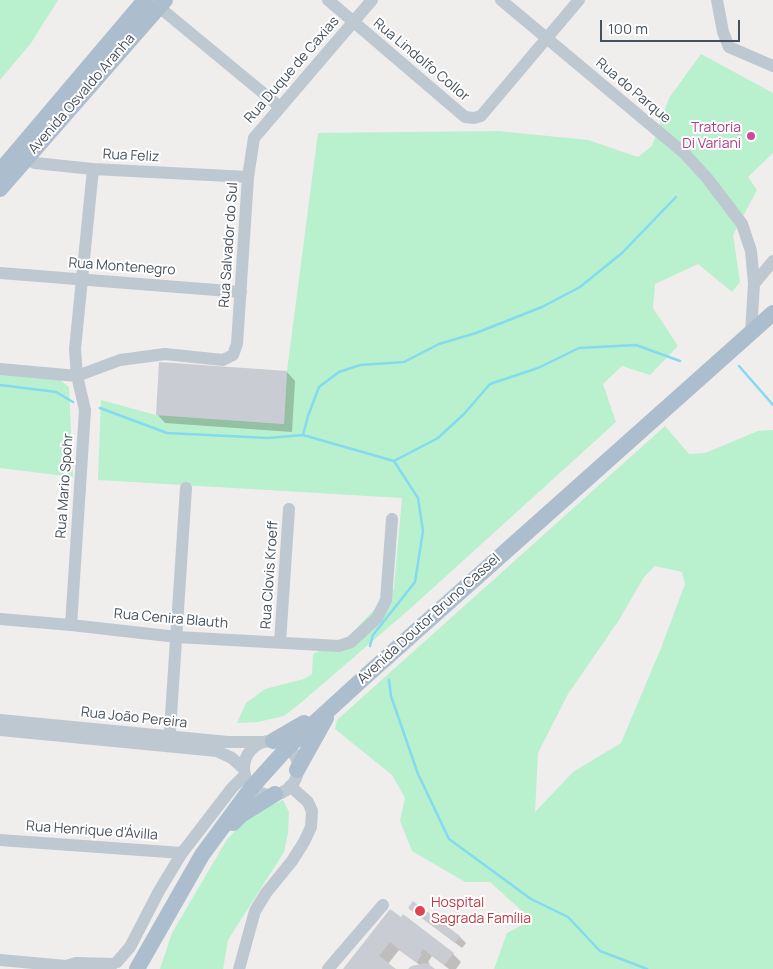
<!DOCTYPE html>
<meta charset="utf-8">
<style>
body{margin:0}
#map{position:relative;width:773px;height:969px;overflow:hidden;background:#f0eded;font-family:Manrope,sans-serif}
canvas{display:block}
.scale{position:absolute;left:600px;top:20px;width:140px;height:22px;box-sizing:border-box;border:2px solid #45515c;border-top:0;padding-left:6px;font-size:15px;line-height:18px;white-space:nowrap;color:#45515c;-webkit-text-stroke:4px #fff;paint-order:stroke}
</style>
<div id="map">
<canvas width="773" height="969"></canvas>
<div class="scale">100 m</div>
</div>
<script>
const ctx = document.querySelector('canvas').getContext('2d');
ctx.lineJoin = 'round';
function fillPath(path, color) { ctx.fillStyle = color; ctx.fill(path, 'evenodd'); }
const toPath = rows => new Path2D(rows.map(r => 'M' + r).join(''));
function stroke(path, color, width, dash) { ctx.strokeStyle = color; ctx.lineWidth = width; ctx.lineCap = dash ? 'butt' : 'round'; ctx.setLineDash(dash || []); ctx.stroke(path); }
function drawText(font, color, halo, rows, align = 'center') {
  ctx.font = font + ' Manrope,sans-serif'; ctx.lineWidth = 4; ctx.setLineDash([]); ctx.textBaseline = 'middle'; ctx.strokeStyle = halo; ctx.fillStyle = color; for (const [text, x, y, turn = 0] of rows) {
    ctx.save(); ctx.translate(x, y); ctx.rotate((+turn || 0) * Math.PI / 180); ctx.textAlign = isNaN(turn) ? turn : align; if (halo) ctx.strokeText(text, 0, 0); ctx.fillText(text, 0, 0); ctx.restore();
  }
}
fillPath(toPath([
 [0,0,58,0,31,43,0,80],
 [701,54,773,93,773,153,748,177,757,190,733,235,740,282,732,292,698,264,655,284,653,308,678,346,650,375,622,366,603,384,616,422,412,607,303,701,284,716,258,722,237,723,246,703,265,689,304,679,312,674,313,654,348,637,394,589,402,498,98,480,101,400,156,415,284,424,287,371,318,133,498,131,588,140,638,157,652,146,669,98],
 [0,370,60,380,69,387,73,477,0,468],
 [665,426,689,454,705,453,758,431,773,430,773,969,494,969,507,933,532,920,490,882,465,882,412,851,400,821,405,798,392,775,335,729,337,720],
 [655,566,682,572,685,584,661,648,621,743,573,772,535,812,538,753,568,694,619,620,644,577],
 [283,800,289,812,288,833,284,852,228,940,223,969,160,969,172,933,226,841,248,816]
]), '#b9f0ce');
fillPath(toPath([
 [287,372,295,381,292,432,165,423,157,414],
 [409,908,460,937,466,943,462,948],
 [390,910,453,954,461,962,456,969,449,969,432,956,428,962,430,964,428,965,433,969,410,969,420,965,399,950,388,964,394,969,344,969]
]), '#0003');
stroke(toPath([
 [739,366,773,405],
 [0,385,56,392,73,402],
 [100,408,167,433,268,438,303,435,394,461,418,498,423,531,415,582,373,635,370,646],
 [303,435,308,416,319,387,339,372,360,365,404,362,439,344,476,333,542,307,580,287,622,253,676,197],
 [394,461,438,438,464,414,490,384,538,368,579,348,636,345,680,361],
 [389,680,391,696,418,774,449,839,531,899,568,917,600,951,647,969]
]), '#84daef', 2.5);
fillPath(toPath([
 [159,362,287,371,284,424,156,415],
 [413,901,460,936,455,943,408,908],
 [390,909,401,917,403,914,454,953,444,965,423,949,420,953,422,954,417,962,414,961,390,942,379,956,396,969,343,969],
 [427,963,435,969,408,969,411,966]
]), '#caccd3');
stroke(toPath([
 [154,0,159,7,280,107],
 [328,0,465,117,474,118,481,116,579,0],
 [501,0,684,153,707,178,742,224,751,251,754,284,751,332],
 [717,0,723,32,729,47,773,66],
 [20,156,35,163,93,169,248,177],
 [0,273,241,292],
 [754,284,773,261],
 [0,369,77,376,120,360,165,354,223,360,233,355,237,344,248,177,254,138,372,0],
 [0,619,71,625,177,637,339,646,351,642,377,618,386,600,392,519],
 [71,625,85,410,77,376,75,349,93,169],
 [280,642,289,509],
 [0,720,228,742,265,742],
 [0,730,217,751,232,758,244,769],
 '244 768a27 27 0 1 1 54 0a27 27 0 1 1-54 0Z',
 [169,746,186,488],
 [0,840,182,853],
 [0,960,66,966,73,969],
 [117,962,130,947,159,891,182,853,232,788,245,775],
 [66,966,76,963,113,964],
 [239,969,255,911,266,893,292,861,304,842,311,827,312,811,308,802,290,786],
 [328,969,383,905]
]), '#bdc8d1', 12);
stroke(toPath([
 [0,171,145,0],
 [0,189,165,0],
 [273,741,304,723],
 [297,770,326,718],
 [233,823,241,815,275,794],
 [137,969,202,855,252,787,288,747,367,675,773,313]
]), '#acbdce', 16);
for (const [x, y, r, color] of [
 [751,136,5,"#d1479c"],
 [420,911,6,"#e0444e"]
]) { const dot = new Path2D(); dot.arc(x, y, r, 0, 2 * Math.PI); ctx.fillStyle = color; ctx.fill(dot); stroke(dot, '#fff', 2); }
drawText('14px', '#45515c', '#fff', [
 ["Rua Lindolfo Collor",421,60,40],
 ["Rua Duque de Caxias",292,70,-49],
 ["Rua do Parque",633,91,40],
 ["Avenida Osvaldo Aranha",82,94,-49],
 ["Rua Feliz",131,156,3],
 ["Rua Salvador do Sul",229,245,-86],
 ["Rua Montenegro",122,267,4],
 ["Rua Mario Spohr",65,486,-86],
 ["Rua Clovis Kroeff",270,575,-86],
 ["Rua Cenira Blauth",171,619,5],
 ["Avenida Doutor Bruno Cassel",429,619,-42],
 ["Rua João Pereira",134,718,6],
 ["Rua Henrique d'Ávilla",92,831,4]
]);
drawText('14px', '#b23c85', '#fff', [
 ["Tratoria",741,128],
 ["Di Variani",741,144]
], 'right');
drawText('14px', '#be3a42', '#fff', [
 ["Hospital",431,903],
 ["Sagrada Família",431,919]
], 'left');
</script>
